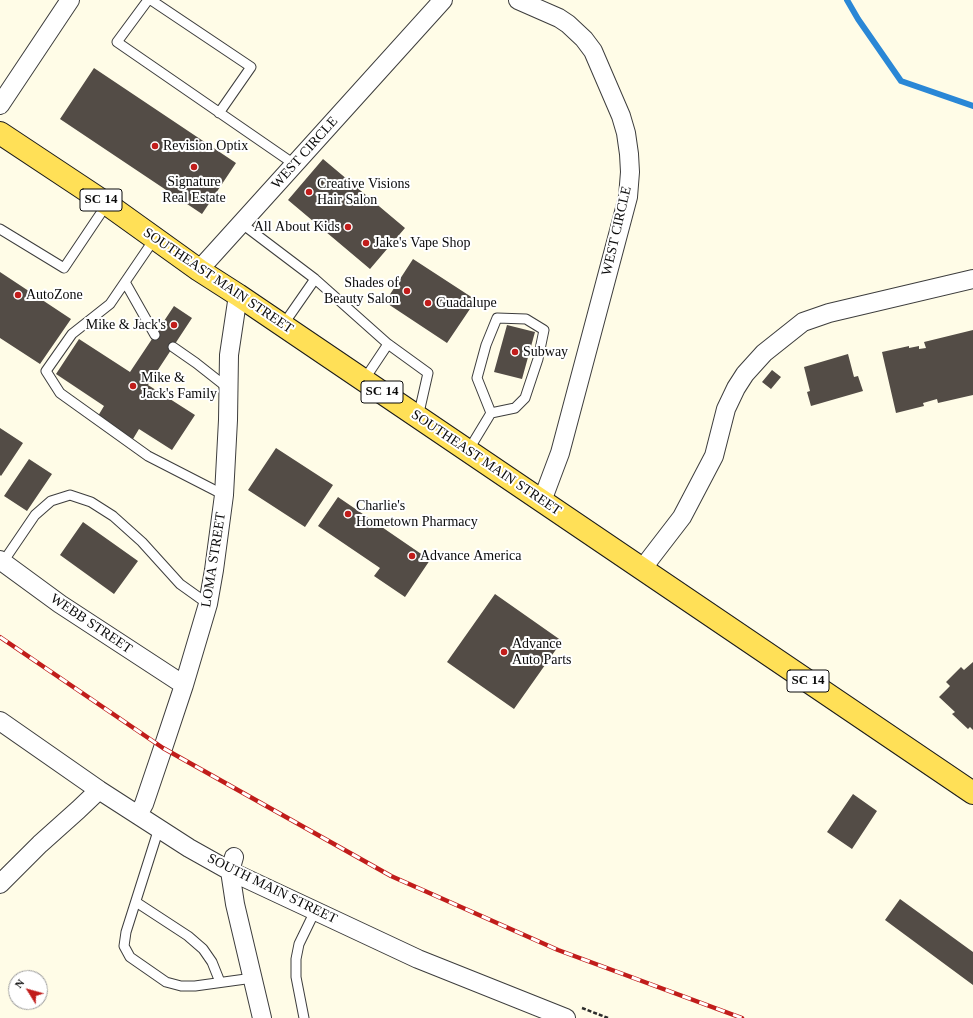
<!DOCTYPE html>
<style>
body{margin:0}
#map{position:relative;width:973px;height:1018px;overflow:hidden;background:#fffce7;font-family:Georgia,serif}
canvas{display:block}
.north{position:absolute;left:8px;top:970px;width:40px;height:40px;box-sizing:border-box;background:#fff;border:1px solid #9d9d9d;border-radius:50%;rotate:307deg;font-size:11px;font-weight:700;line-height:16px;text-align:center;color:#0a0a0a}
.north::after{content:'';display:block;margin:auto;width:14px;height:18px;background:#c11d1b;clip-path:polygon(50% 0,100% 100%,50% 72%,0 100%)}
</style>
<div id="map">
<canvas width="973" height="1018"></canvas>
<div class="north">N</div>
</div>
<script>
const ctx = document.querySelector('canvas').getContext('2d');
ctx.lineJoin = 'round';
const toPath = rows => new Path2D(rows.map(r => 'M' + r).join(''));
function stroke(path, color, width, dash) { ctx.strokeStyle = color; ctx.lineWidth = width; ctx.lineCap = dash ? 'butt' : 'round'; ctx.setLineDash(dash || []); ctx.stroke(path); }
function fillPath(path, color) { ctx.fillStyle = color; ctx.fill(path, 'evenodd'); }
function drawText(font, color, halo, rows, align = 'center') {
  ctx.font = font + ' Georgia,serif'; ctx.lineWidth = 4; ctx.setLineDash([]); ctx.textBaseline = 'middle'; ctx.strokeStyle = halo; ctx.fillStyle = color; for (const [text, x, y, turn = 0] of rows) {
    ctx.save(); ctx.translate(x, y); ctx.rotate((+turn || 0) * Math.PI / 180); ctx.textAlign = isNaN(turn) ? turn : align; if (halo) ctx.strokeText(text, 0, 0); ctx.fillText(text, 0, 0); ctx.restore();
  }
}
stroke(toPath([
 [847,0,858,19,901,81,973,106]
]), '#2a87d6', 6);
fillPath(toPath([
 [94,68,236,163,202,214,60,119],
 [323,159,405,228,370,269,288,200],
 [413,259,476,300,447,343,385,302],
 [0,272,71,319,40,364,0,338],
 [174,306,192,318,148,385,195,415,172,450,139,429,133,439,98,416,104,406,56,374,79,339,130,372],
 [507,325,535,332,522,379,494,372],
 [973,330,973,395,938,403,937,399,923,403,924,406,896,413,882,352,909,346,909,348,919,346,919,349,926,348,924,342],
 [848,354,854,377,858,376,863,391,811,406,807,392,810,391,804,367],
 [772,370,781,377,771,389,762,382],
 [0,428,23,443,1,476,0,475],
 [276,448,333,485,305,527,248,490],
 [29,459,52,474,27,511,4,496],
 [338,497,430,560,405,597,374,576,380,568,318,526],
 [83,522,138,561,114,594,60,555],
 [495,594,562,641,514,709,447,662],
 [973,662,973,730,970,727,968,729,952,714,955,712,939,697,950,686,946,682,961,667,964,670],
 [853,794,877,811,852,849,827,832],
 [900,899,973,952,973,985,885,920]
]), '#534c46');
const service = toPath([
 [148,0,117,42,294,164],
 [151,0,251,67,219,113],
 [241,223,315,279,388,344,428,373,418,417],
 [0,229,64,268,107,204],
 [155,238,110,304,72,334,46,371,60,393,148,456,224,495],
 [125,282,155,335],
 [283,325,315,279],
 [173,347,196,363,229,389],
 [364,380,388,344],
 [468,451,491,413,515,408,525,398,538,359,544,330,526,319,497,318,486,345,477,378,491,413],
 [3,562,35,515,51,501,70,495,91,502,113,516,142,542,180,584,208,604],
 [159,828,126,932,124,946,130,957,166,982,181,986,195,986,253,978],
 [136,902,188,936,203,949,212,962,220,982],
 [304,1018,296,977,296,959,299,944,315,911]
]);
const minor = toPath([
 [518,0,559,18,568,24,584,39,593,51,621,116,626,133,629,154,630,172,628,197,560,453,542,501],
 [0,105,70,0],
 [199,270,443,0],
 [0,560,60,604,184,685],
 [642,569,682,517,714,456,726,409,736,388,745,374,764,353,803,322,829,313,973,279],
 [0,721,99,790,189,848,230,871,418,959,566,1018],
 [138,815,144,804,163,748,184,685,208,604,214,570,224,495,228,420,229,355,238,295],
 [234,857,230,871,235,904,262,1018],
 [0,884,40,844,78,810,99,790]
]);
const primary = toPath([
 [0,133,107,204,199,270,238,295,973,793]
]);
stroke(service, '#3d3d3d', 11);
stroke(minor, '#3d3d3d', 20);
stroke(primary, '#1b1b1b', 24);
stroke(toPath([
 [582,1008,608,1018]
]), '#2c2c2c', 2.5, [4, 2]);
stroke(service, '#fff', 9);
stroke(minor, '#fff', 18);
stroke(primary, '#ffe057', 22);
const rail = toPath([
 [0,637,163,748,391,876,558,950,742,1018]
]);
stroke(rail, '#c11d1b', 4.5);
stroke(rail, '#fff', 3, [9]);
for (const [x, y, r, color] of [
 [155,146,4,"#c11d1b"],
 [194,167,4,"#c11d1b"],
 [309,192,4,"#c11d1b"],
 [348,227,4,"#c11d1b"],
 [366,243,4,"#c11d1b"],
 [407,291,4,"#c11d1b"],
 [18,295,4,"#c11d1b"],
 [428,303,4,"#c11d1b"],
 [174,325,4,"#c11d1b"],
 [515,352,4,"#c11d1b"],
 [133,386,4,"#c11d1b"],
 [348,514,4,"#c11d1b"],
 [412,556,4,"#c11d1b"],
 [504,652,4,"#c11d1b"]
]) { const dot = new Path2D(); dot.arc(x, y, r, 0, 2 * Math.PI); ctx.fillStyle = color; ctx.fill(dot); stroke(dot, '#fff', 1.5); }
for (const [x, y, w] of [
 [101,200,42],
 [382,392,42],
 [808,681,42]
]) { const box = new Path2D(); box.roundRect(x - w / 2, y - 11, w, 22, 3); ctx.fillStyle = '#fff'; ctx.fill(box); stroke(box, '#0a0a0a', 1); }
drawText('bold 13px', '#0a0a0a', null, [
 ["SC 14",101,200],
 ["SC 14",382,392],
 ["SC 14",808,681]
]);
drawText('14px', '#0a0a0a', '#fff', [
 ["Revision Optix",163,146],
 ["Signature",194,182,"center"],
 ["Real Estate",194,198,"center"],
 ["Creative Visions",317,184],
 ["Hair Salon",317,200],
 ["All About Kids",340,227,"right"],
 ["Jake's Vape Shop",374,243],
 ["Shades of",399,283,"right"],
 ["Beauty Salon",399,299,"right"],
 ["AutoZone",26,295],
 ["Guadalupe",436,303],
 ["Mike & Jack's",166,325,"right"],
 ["Subway",523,352],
 ["Mike &",141,378],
 ["Jack's Family",141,394],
 ["Charlie's",356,506],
 ["Hometown Pharmacy",356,522],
 ["Advance America",420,556],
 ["Advance",512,644],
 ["Auto Parts",512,660]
], 'left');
drawText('14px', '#0a0a0a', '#fff', [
 ["WEST CIRCLE",305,153,-48],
 ["WEST CIRCLE",617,231,-77],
 ["SOUTHEAST MAIN STREET",218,281,34],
 ["SOUTHEAST MAIN STREET",486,463,34],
 ["LOMA STREET",214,560,-81],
 ["WEBB STREET",91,624,34],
 ["SOUTH MAIN STREET",272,889,26]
]);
</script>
